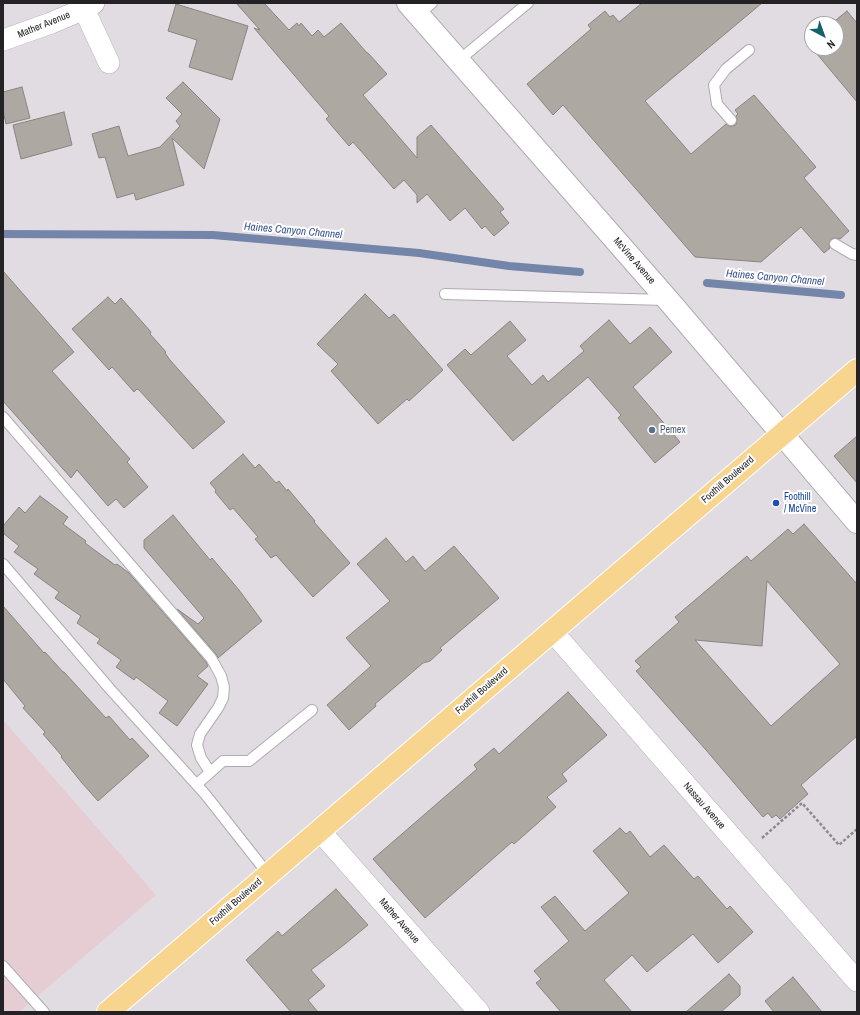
<!DOCTYPE html>
<style>
body{margin:0}
#map{position:relative;width:860px;height:1015px;overflow:hidden;background:#e1dce2;font-family:"Archivo Narrow",sans-serif}
canvas{display:block}
.frame{position:absolute;inset:0;border:4px solid #242224;pointer-events:none}
.north{position:absolute;left:804px;top:16px;width:40px;height:40px;box-sizing:border-box;background:#fff;border:1px solid #a7a7a7;border-radius:50%;rotate:139deg;font-size:11px;font-weight:700;line-height:16px;text-align:center;color:#242224}
.north::after{content:'';display:block;margin:auto;width:14px;height:18px;background:#13626a;clip-path:polygon(50% 0,100% 100%,50% 72%,0 100%)}
</style>
<div id="map">
<canvas width="860" height="1015"></canvas>
<div class="frame"></div>
<div class="north">N</div>
</div>
<script>
const ctx = document.querySelector('canvas').getContext('2d');
ctx.lineJoin = 'round';
function fillPath(path, color) { ctx.fillStyle = color; ctx.fill(path, 'evenodd'); }
const toPath = rows => new Path2D(rows.map(r => 'M' + r).join(''));
function stroke(path, color, width, dash) { ctx.strokeStyle = color; ctx.lineWidth = width; ctx.lineCap = dash ? 'butt' : 'round'; ctx.setLineDash(dash || []); ctx.stroke(path); }
function drawText(font, color, halo, rows, align = 'center') {
  ctx.font = font + ' "Archivo Narrow",sans-serif'; ctx.lineWidth = 4; ctx.setLineDash([]); ctx.textBaseline = 'middle'; ctx.strokeStyle = halo; ctx.fillStyle = color; for (const [text, x, y, turn = 0] of rows) {
    ctx.save(); ctx.translate(x, y); ctx.rotate((+turn || 0) * Math.PI / 180); ctx.textAlign = isNaN(turn) ? turn : align; if (halo) ctx.strokeText(text, 0, 0); ctx.fillText(text, 0, 0); ctx.restore();
  }
}
fillPath(toPath([
 [3,720,156,895,19,1012,3,1012]
]), '#e6cdd4');
stroke(toPath([
 [3,234,213,235,419,253,509,266,580,272],
 [707,283,841,295]
]), '#7485aa', 8);
const building = toPath([
 [236,3,264,3,289,30,297,23,299,26,301,23,312,36,318,30,324,37,341,23,367,53,368,53,387,74,363,95,417,158,417,137,431,125,504,209,500,212,509,223,494,236,485,226,482,229,465,208,450,221,427,194,417,203,417,195,404,180,394,189,353,142,349,146,326,119,329,116,254,28,260,30,236,3],
 [642,3,762,3,645,101,691,154,726,124,729,126,732,126,736,125,737,119,736,116,738,114,735,110,754,95,816,167,804,178,849,231,840,239,835,238,831,239,829,244,830,248,824,253,801,227,761,262,695,257,563,105,553,115,527,84,591,29,588,25,605,11,610,17,613,15,619,22,642,3],
 [176,4,248,26,232,80,189,67,197,40,168,31,176,4],
 [847,11,857,23,857,102,812,48,836,48,836,24,831,24,847,11],
 [183,82,220,119,204,169,172,138,184,185,136,200,134,193,117,198,105,157,99,158,92,134,119,126,128,156,160,147,180,126,176,121,182,114,166,98,183,82],
 [22,87,30,118,6,124,3,111,3,92,22,87],
 [64,112,72,145,21,159,13,125,64,112],
 [3,271,74,352,52,371,130,459,127,462,148,487,124,508,116,499,108,506,77,470,71,478,3,401,3,271],
 [365,294,389,318,394,314,443,370,409,401,407,399,378,424,331,371,338,364,317,344,365,294],
 [108,297,115,304,121,298,151,332,150,334,166,352,165,353,170,360,225,422,193,449,139,390,137,389,134,392,112,367,109,370,72,329,108,297],
 [609,320,630,344,650,327,672,352,633,387,680,442,655,463,618,418,621,415,588,377,513,441,447,365,465,349,471,355,510,321,526,340,507,356,532,385,543,375,548,382,584,351,580,346,609,320],
 [857,436,857,483,834,456,857,436],
 [243,454,255,468,259,464,276,483,279,481,287,491,288,489,315,521,314,522,350,563,313,597,276,555,271,558,255,539,258,537,233,508,230,510,215,492,216,490,210,483,243,454],
 [40,496,68,517,63,524,86,541,85,543,115,565,117,564,129,573,206,662,208,666,197,676,208,684,177,726,159,713,168,701,136,677,134,680,116,667,121,660,97,643,100,639,77,623,81,616,55,598,59,592,34,574,38,569,14,552,19,546,3,533,3,526,19,507,25,513,40,496],
 [173,515,210,560,212,558,239,590,262,621,218,658,216,654,177,609,198,624,204,618,144,548,144,540,173,515],
 [804,524,857,584,857,736,801,785,808,794,780,819,776,815,772,818,768,813,763,817,706,750,636,671,641,667,635,661,679,622,675,617,747,556,751,561,788,529,793,534,804,524],
 [767,581,840,664,771,726,695,640,762,646,767,581],
 [386,538,406,562,413,556,425,571,454,546,499,598,440,648,442,650,430,661,423,663,375,704,376,706,349,730,327,705,371,666,346,638,390,601,357,564,386,538],
 [3,606,44,653,45,652,63,672,64,672,106,718,109,716,130,740,132,738,149,756,98,801,82,783,61,757,62,756,43,734,45,732,23,708,25,706,3,679,3,606],
 [568,692,607,735,562,774,567,781,547,797,556,807,514,844,512,842,425,918,373,859,477,769,474,765,494,748,499,754,568,692],
 [620,828,626,834,630,831,650,857,664,845,694,879,698,876,727,909,730,906,753,932,718,963,693,934,647,972,632,955,604,980,632,1012,561,1012,536,983,541,979,534,971,569,941,541,907,555,896,585,931,629,893,593,851,620,828],
 [336,889,368,925,345,944,311,970,325,986,308,1000,318,1012,291,1012,246,960,278,931,282,936,336,889],
 [729,974,740,986,740,995,721,1012,686,1012,729,974],
 [793,977,822,1012,774,1012,765,1001,793,977]
]);
fillPath(building, '#aea8a3');
stroke(building, '#8a8480', 1);
const service = toPath([
 [418,15,432,3],
 [458,61,528,3],
 [731,120,717,104,714,85,726,69,749,50],
 [835,244,852,254,857,255],
 [445,294,666,300],
 [3,417,211,658,215,665,221,676,224,687,223,698,218,708,200,734,197,745,201,758,210,772],
 [3,564,110,689,205,794,268,874],
 [197,784,223,761,249,761,312,710],
 [3,966,44,1012]
]);
const minor = toPath([
 [84,9,109,63],
 [3,40,51,23,84,9,94,3],
 [552,631,857,981],
 [319,830,479,1012]
]);
const tertiary = toPath([
 [408,3,668,300,857,522]
]);
const primary = toPath([
 [108,1012,857,370]
]);
stroke(service, '#b0abb0', 12);
stroke(minor, '#b0abb0', 22);
stroke(tertiary, '#b0abb0', 24);
stroke(primary, '#fff', 24);
stroke(toPath([
 [762,838,802,803,839,845,857,829]
]), '#8c898d', 2.5, [3, 2]);
stroke(service, '#fff', 10);
stroke(minor, '#fff', 21);
stroke(tertiary, '#fff', 22);
stroke(primary, '#f8d58e', 22);
for (const [x, y, r, color] of [
 [652,430,4,"#5c6f8a"],
 [776,503,4,"#1a4fb4"]
]) { const dot = new Path2D(); dot.arc(x, y, r, 0, 2 * Math.PI); ctx.fillStyle = color; ctx.fill(dot); stroke(dot, '#fff', 1.5); }
drawText('10px', '#242224', '#fff', [
 ["Mather Avenue",44,25,-22],
 ["McVine Avenue",634,261,49],
 ["Foothill Boulevard",728,480,-41],
 ["Foothill Boulevard",482,691,-41],
 ["Nassau Avenue",704,806,49],
 ["Foothill Boulevard",236,902,-41],
 ["Mather Avenue",399,921,49]
]);
drawText('10px', '#4e5e75', '#fff', [
 ["Pemex",660,430]
], 'left');
drawText('10px', '#164399', '#fff', [
 ["Foothill",784,497],
 ["/ McVine",784,509]
], 'left');
drawText('italic 11px', '#365291', '#fff', [
 ["Haines Canyon Channel",293,231,5],
 ["Haines Canyon Channel",775,278,5]
]);
</script>
